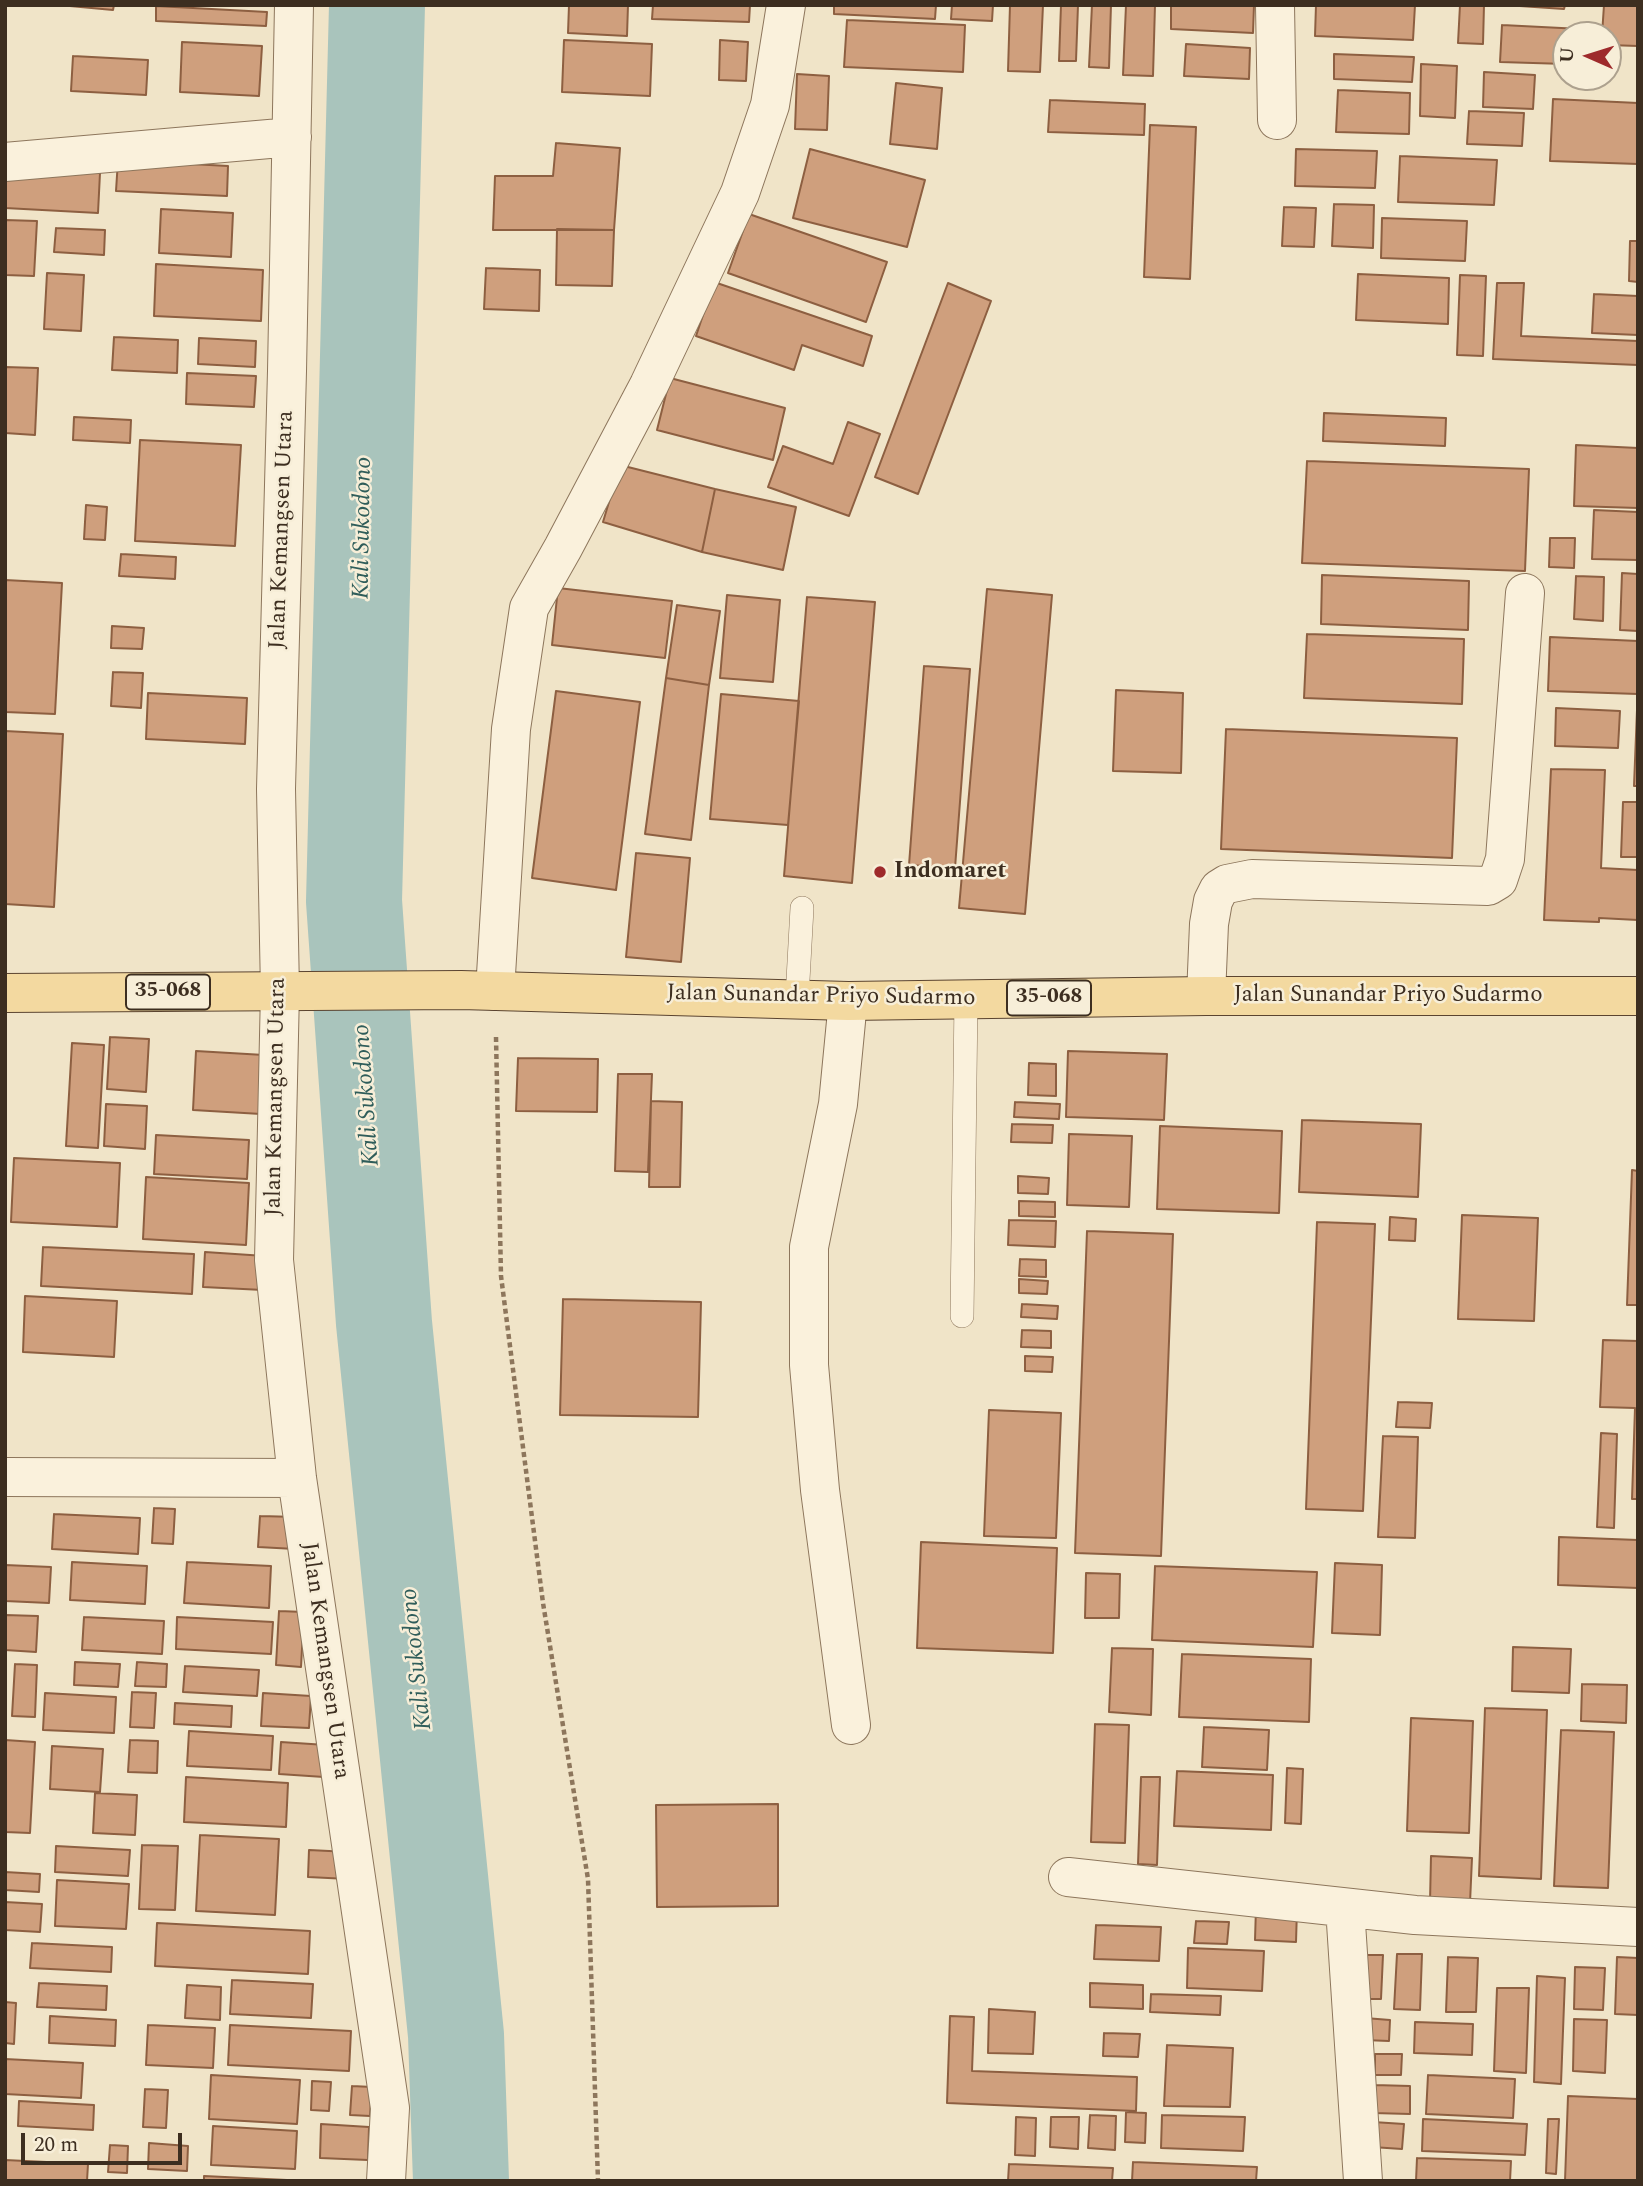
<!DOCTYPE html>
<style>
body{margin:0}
#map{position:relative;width:1643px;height:2186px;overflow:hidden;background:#f0e4c8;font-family:Spectral,serif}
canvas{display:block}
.frame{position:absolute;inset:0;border:7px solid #3d2e20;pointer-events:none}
.north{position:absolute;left:1552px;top:21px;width:70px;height:70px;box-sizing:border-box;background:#f7eed8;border:2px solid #ada18e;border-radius:50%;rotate:273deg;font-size:19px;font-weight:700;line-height:28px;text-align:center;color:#3d2e20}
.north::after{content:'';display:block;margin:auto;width:24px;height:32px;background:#9e2a2b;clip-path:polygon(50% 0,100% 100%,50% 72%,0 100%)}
.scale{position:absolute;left:21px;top:2133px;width:161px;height:32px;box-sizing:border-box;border:4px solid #3d2e20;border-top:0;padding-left:9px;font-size:21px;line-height:24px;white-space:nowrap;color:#3d2e20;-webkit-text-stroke:5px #f7eed8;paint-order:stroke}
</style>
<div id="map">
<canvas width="1643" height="2186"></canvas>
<div class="frame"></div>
<div class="north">U</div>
<div class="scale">20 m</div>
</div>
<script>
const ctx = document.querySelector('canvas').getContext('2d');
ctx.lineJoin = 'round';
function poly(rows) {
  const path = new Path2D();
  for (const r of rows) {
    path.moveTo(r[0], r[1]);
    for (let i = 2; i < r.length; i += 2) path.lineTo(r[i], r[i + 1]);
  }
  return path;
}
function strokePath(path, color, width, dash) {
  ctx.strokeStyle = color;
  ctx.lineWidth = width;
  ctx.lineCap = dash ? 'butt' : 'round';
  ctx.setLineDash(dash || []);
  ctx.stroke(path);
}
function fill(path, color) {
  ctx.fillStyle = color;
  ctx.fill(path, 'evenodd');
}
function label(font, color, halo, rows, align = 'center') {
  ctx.font = font + ' Spectral,serif';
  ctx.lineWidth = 5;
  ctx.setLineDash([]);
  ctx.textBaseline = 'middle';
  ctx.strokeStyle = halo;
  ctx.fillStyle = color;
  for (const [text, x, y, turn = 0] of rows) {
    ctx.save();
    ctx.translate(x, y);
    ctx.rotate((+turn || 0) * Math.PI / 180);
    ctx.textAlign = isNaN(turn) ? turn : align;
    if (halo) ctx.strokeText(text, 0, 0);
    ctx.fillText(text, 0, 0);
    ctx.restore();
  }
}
strokePath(poly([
 [377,5,354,901,384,1323,456,2035,461,2181]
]), '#a9c4bc', 96);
const building = poly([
 [59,5,114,5,113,10,59,5],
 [569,5,628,5,627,36,568,33,569,5],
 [653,5,750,5,749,22,652,19,653,5],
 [834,5,936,5,935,19,834,14,834,5],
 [952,5,993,5,992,21,951,19,952,5],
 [1010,5,1043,5,1040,72,1008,71,1010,5],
 [1061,5,1078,5,1076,61,1059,61,1061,5],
 [1092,5,1111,5,1109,68,1089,67,1092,5],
 [1126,5,1155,5,1153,76,1123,75,1126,5],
 [1171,5,1254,5,1253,33,1171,29,1171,5],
 [1316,5,1415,5,1413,40,1315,36,1316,5],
 [1460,5,1484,5,1483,44,1458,43,1460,5],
 [1505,5,1565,5,1564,9,1505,5],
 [1604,5,1638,5,1638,46,1608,45,1608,35,1602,35,1604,5],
 [156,6,267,12,266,26,156,21,156,6],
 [847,20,965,25,963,72,844,67,847,20],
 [1502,25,1581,29,1581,35,1566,35,1566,64,1500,62,1502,25],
 [564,40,652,44,650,96,562,92,564,40],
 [720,40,748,42,746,81,719,80,720,40],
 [182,42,262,46,259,96,180,92,182,42],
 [1186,44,1250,48,1249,79,1184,76,1186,44],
 [1334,54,1414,57,1412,82,1334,79,1334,54],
 [73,56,148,60,146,95,71,91,73,56],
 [1421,64,1457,66,1455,118,1420,116,1421,64],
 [1484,72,1535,75,1533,109,1483,107,1484,72],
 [797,74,829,76,827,130,795,129,797,74],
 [896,83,942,88,937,149,890,144,896,83],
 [1338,90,1410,93,1409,134,1336,132,1338,90],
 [1553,99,1638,103,1638,164,1550,161,1553,99],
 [1050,100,1145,104,1144,135,1048,132,1050,100],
 [1469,111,1524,113,1522,146,1467,144,1469,111],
 [1150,125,1196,127,1190,279,1144,277,1150,125],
 [556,143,620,148,614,230,493,230,495,176,553,176,556,143],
 [810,149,925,180,907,247,793,218,810,149],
 [1296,149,1377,151,1375,188,1295,186,1296,149],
 [1400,156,1497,160,1494,205,1398,202,1400,156],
 [118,160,228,166,227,196,116,191,118,160],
 [5,168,100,173,98,213,5,208,5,168],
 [1334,204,1374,205,1373,248,1332,246,1334,204],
 [1284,207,1316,208,1314,247,1282,246,1284,207],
 [161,209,233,213,231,257,159,253,161,209],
 [749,214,887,262,866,322,728,273,749,214],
 [1382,218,1467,221,1465,261,1381,258,1382,218],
 [5,220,37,221,34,276,5,275,5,220],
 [56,228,105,230,104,255,54,252,56,228],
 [557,229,614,230,612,286,556,285,557,229],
 [1630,241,1638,241,1638,282,1629,281,1630,241],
 [156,264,263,270,261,321,154,316,156,264],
 [486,268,540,270,539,311,484,309,486,268],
 [47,273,84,275,81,331,44,329,47,273],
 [1358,274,1449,278,1448,324,1356,320,1358,274],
 [1460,275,1486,276,1483,356,1457,355,1460,275],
 [714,282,872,336,863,366,802,345,794,370,696,336,714,282],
 [948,283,991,301,918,494,875,477,948,283],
 [1497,283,1524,283,1521,336,1638,341,1638,365,1493,359,1497,283],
 [1594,294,1638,296,1638,335,1592,333,1594,294],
 [114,337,178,340,177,373,112,370,114,337],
 [199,338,256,341,255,367,198,364,199,338],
 [5,367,38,368,35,435,5,433,5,367],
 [187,373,256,376,254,407,186,404,187,373],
 [670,378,785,408,773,460,657,430,670,378],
 [1324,413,1446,418,1445,446,1323,441,1324,413],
 [74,417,131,420,130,443,73,440,74,417],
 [848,422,880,434,849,516,768,487,783,446,833,464,848,422],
 [140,440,241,445,235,546,135,541,140,440],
 [1576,445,1638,448,1638,508,1574,506,1576,445],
 [1307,461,1529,469,1525,571,1302,563,1307,461],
 [620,465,715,489,702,552,603,522,620,465],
 [715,489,796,507,783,570,702,552,715,489],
 [86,505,107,507,105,540,84,539,86,505],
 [1594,510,1638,512,1638,560,1592,559,1594,510],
 [1550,538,1575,538,1574,568,1549,567,1550,538],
 [121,554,176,557,175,579,119,576,121,554],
 [1622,573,1638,574,1638,631,1620,630,1622,573],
 [1322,575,1469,581,1468,630,1321,624,1322,575],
 [1576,576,1604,577,1603,621,1574,619,1576,576],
 [5,580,62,583,55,714,5,712,5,580],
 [558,588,672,601,665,658,552,645,558,588],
 [987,589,1052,595,1025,914,959,908,987,589],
 [727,595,780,600,773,682,720,678,727,595],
 [807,597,875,602,852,883,784,876,807,597],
 [677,605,720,611,709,685,666,678,677,605],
 [112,626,144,628,142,649,111,648,112,626],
 [1307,634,1464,639,1462,704,1304,698,1307,634],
 [1550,637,1638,641,1638,694,1548,691,1550,637],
 [924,666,970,669,955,868,909,865,924,666],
 [113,672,143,673,141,708,111,706,113,672],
 [666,678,709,685,691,840,645,834,666,678],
 [1116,690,1183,693,1181,773,1113,771,1116,690],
 [556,691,640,702,616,890,532,878,556,691],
 [148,693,247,698,245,744,146,739,148,693],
 [721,694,799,701,788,825,710,819,721,694],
 [1556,708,1620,711,1618,748,1555,746,1556,708],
 [1637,710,1638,710,1638,786,1634,786,1637,710],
 [1226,729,1457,738,1452,858,1221,849,1226,729],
 [5,731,63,734,54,907,5,904,5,731],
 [1551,769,1605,770,1601,868,1638,870,1638,920,1599,918,1599,922,1544,920,1551,769],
 [1623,802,1638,802,1638,857,1621,857,1623,802],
 [636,853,690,858,681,962,626,957,636,853],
 [110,1037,149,1039,146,1092,107,1089,110,1037],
 [72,1043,104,1045,98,1148,66,1146,72,1043],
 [196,1051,264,1055,261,1114,193,1110,196,1051],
 [1068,1051,1167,1054,1164,1120,1066,1117,1068,1051],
 [518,1058,598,1059,597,1112,516,1111,518,1058],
 [1029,1063,1056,1064,1056,1096,1028,1095,1029,1063],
 [618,1074,652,1074,648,1172,615,1171,618,1074],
 [651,1101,682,1102,680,1187,649,1187,651,1101],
 [1015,1102,1060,1104,1059,1119,1014,1117,1015,1102],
 [106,1104,147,1106,145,1149,104,1146,106,1104],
 [1302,1120,1421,1124,1418,1197,1299,1192,1302,1120],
 [1012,1124,1053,1125,1052,1143,1011,1142,1012,1124],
 [1160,1126,1282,1131,1279,1213,1157,1209,1160,1126],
 [1069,1134,1132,1136,1129,1207,1067,1205,1069,1134],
 [156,1135,249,1140,247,1179,154,1174,156,1135],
 [14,1158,120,1163,117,1227,11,1222,14,1158],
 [1632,1170,1638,1171,1638,1305,1627,1305,1632,1170],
 [1018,1176,1049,1178,1048,1194,1018,1193,1018,1176],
 [146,1177,249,1183,246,1245,143,1239,146,1177],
 [1019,1201,1055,1202,1055,1217,1019,1216,1019,1201],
 [1462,1215,1538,1218,1534,1321,1458,1319,1462,1215],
 [1390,1217,1416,1219,1415,1241,1389,1240,1390,1217],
 [1009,1220,1056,1221,1055,1247,1008,1245,1009,1220],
 [1317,1222,1375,1224,1363,1511,1306,1509,1317,1222],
 [1087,1231,1173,1234,1161,1556,1075,1553,1087,1231],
 [43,1247,194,1254,192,1294,41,1286,43,1247],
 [205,1252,265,1256,263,1290,203,1287,205,1252],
 [1020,1259,1046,1260,1046,1277,1019,1276,1020,1259],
 [1019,1279,1048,1281,1047,1294,1019,1293,1019,1279],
 [25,1296,117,1301,114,1357,23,1352,25,1296],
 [563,1299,701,1302,698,1417,560,1415,563,1299],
 [1022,1304,1058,1306,1057,1319,1021,1317,1022,1304],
 [1022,1330,1051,1331,1051,1348,1021,1347,1022,1330],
 [1638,1337,1638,1499,1632,1499,1635,1408,1600,1407,1603,1340,1638,1341,1638,1337],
 [1025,1356,1053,1357,1052,1372,1025,1371,1025,1356],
 [1398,1402,1432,1403,1430,1428,1396,1427,1398,1402],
 [989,1410,1061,1413,1056,1538,984,1536,989,1410],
 [1601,1433,1617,1434,1614,1528,1597,1527,1601,1433],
 [1383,1436,1418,1437,1415,1538,1378,1537,1383,1436],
 [154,1508,175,1509,173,1544,152,1543,154,1508],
 [54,1514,140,1518,138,1554,52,1549,54,1514],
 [260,1516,297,1517,295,1549,258,1547,260,1516],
 [1559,1537,1638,1540,1638,1588,1558,1585,1559,1537],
 [921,1542,1057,1548,1053,1653,917,1648,921,1542],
 [72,1562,147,1566,145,1604,70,1600,72,1562],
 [187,1562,271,1566,269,1608,184,1603,187,1562],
 [1335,1563,1382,1565,1380,1635,1332,1633,1335,1563],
 [5,1565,51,1567,49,1603,5,1601,5,1565],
 [1155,1566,1317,1572,1313,1647,1152,1640,1155,1566],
 [1086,1573,1120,1574,1119,1618,1085,1618,1086,1573],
 [279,1611,304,1612,301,1667,276,1665,279,1611],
 [5,1615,38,1616,36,1652,5,1650,5,1615],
 [84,1617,164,1621,162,1654,82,1650,84,1617],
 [177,1617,273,1622,271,1654,176,1649,177,1617],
 [1513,1647,1571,1649,1569,1693,1512,1691,1513,1647],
 [1112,1648,1153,1649,1151,1715,1109,1712,1112,1648],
 [1182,1654,1311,1659,1309,1722,1179,1717,1182,1654],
 [75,1662,120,1664,118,1687,74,1685,75,1662],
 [137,1662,167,1664,166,1687,135,1686,137,1662],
 [15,1664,37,1665,35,1717,12,1716,15,1664],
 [185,1666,259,1670,257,1696,183,1692,185,1666],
 [1582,1684,1627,1685,1626,1723,1581,1721,1582,1684],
 [132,1692,156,1693,154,1728,130,1727,132,1692],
 [45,1693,116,1697,114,1733,43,1730,45,1693],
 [263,1693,311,1696,309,1728,261,1726,263,1693],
 [175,1703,232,1706,231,1727,174,1724,175,1703],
 [1485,1708,1547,1710,1541,1879,1479,1876,1485,1708],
 [1411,1718,1473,1721,1469,1833,1407,1831,1411,1718],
 [1095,1724,1129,1725,1125,1843,1091,1842,1095,1724],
 [1204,1727,1269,1730,1267,1770,1202,1767,1204,1727],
 [1561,1730,1614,1732,1608,1888,1554,1886,1561,1730],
 [189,1731,273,1736,271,1770,187,1766,189,1731],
 [5,1740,35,1742,30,1833,5,1832,5,1740],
 [130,1740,158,1741,157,1773,128,1772,130,1740],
 [281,1742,326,1745,324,1777,279,1774,281,1742],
 [52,1746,103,1749,100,1792,50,1789,52,1746],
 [1287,1768,1303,1769,1301,1824,1285,1823,1287,1768],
 [1177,1771,1273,1775,1271,1830,1174,1826,1177,1771],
 [186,1777,288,1783,286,1827,184,1822,186,1777],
 [1141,1777,1160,1777,1157,1865,1138,1864,1141,1777],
 [95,1793,137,1795,135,1835,93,1833,95,1793],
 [778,1804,778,1906,657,1907,656,1805,778,1804],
 [200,1835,279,1839,275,1915,196,1911,200,1835],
 [142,1845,178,1846,175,1910,139,1909,142,1845],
 [56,1846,130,1850,128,1876,55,1872,56,1846],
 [309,1850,349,1852,348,1879,308,1877,309,1850],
 [1431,1856,1472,1858,1470,1903,1430,1902,1431,1856],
 [5,1872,40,1874,39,1892,5,1890,5,1872],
 [57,1880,129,1884,126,1929,55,1926,57,1880],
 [5,1902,42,1904,40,1932,5,1930,5,1902],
 [1256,1907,1297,1909,1296,1942,1255,1940,1256,1907],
 [1196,1921,1229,1922,1227,1944,1194,1943,1196,1921],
 [157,1923,310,1931,308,1974,155,1966,157,1923],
 [1096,1925,1161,1927,1159,1961,1094,1959,1096,1925],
 [32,1943,112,1947,111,1972,30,1968,32,1943],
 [1188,1948,1264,1951,1262,1991,1187,1988,1188,1948],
 [1397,1954,1422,1954,1420,2010,1394,2009,1397,1954],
 [1356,1955,1383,1955,1381,1999,1354,1999,1356,1955],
 [1448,1957,1478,1958,1476,2012,1446,2012,1448,1957],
 [1617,1957,1638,1958,1638,2015,1615,2014,1617,1957],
 [1575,1967,1605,1968,1603,2010,1574,2009,1575,1967],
 [1537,1976,1565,1978,1561,2084,1534,2082,1537,1976],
 [232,1980,313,1984,311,2018,230,2014,232,1980],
 [39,1983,107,1986,106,2010,37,2007,39,1983],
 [1090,1983,1143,1985,1143,2009,1090,2007,1090,1983],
 [187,1985,221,1987,220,2020,185,2018,187,1985],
 [1497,1988,1529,1988,1526,2073,1494,2071,1497,1988],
 [1151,1994,1221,1996,1220,2015,1150,2012,1151,1994],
 [5,2002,16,2003,14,2044,5,2043,5,2002],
 [989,2009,1035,2012,1033,2054,988,2053,989,2009],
 [50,2016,116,2020,115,2046,49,2043,50,2016],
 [950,2016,974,2017,972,2071,1137,2077,1136,2111,947,2103,950,2016],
 [1365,2018,1390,2020,1389,2041,1364,2040,1365,2018],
 [1574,2019,1607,2020,1605,2073,1573,2071,1574,2019],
 [1415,2022,1473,2024,1472,2055,1414,2053,1415,2022],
 [148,2025,215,2028,213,2068,146,2065,148,2025],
 [230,2025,351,2031,349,2071,228,2065,230,2025],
 [1104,2033,1140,2034,1138,2057,1103,2056,1104,2033],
 [1167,2045,1233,2048,1230,2107,1164,2106,1167,2045],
 [1375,2054,1402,2054,1401,2075,1375,2075,1375,2054],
 [5,2059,83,2063,81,2098,5,2094,5,2059],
 [211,2075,300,2080,297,2124,209,2119,211,2075],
 [1428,2075,1515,2079,1513,2118,1426,2114,1428,2075],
 [312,2081,331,2082,329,2111,311,2110,312,2081],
 [1374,2085,1410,2086,1410,2114,1373,2113,1374,2085],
 [352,2086,372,2087,370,2116,350,2115,352,2086],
 [145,2089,168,2090,166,2128,143,2127,145,2089],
 [1568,2096,1638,2099,1638,2181,1565,2181,1568,2096],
 [19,2101,94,2105,93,2130,18,2126,19,2101],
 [1126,2112,1146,2113,1145,2143,1125,2142,1126,2112],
 [1090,2115,1116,2116,1115,2150,1088,2148,1090,2115],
 [1162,2115,1245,2117,1243,2151,1161,2148,1162,2115],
 [1016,2117,1036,2118,1035,2156,1015,2155,1016,2117],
 [1051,2117,1079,2117,1078,2149,1050,2147,1051,2117],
 [1423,2119,1527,2124,1525,2155,1422,2151,1423,2119],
 [1548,2119,1559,2119,1556,2174,1546,2173,1548,2119],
 [1373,2122,1404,2124,1402,2149,1372,2147,1373,2122],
 [321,2124,369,2127,368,2160,320,2158,321,2124],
 [213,2126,297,2131,295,2169,211,2165,213,2126],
 [149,2143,188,2146,187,2171,148,2169,149,2143],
 [110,2145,128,2146,127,2173,108,2172,110,2145],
 [1417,2158,1511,2161,1510,2181,1416,2181,1417,2158],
 [5,2160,88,2164,87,2181,5,2181,5,2160],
 [1133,2162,1257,2167,1256,2181,1132,2181,1133,2162],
 [1009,2164,1113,2168,1112,2181,1008,2181,1009,2164],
 [204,2176,287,2180,287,2181,204,2181,204,2176]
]);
fill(building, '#cf9f7d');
strokePath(building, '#8d5f41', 2);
const lane = poly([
 [797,998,802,908],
 [962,1316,966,999]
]);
const street = poly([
 [294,5,287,371,276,789,280,991,274,1260,297,1478,390,2108,386,2181],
 [1275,5,1277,120],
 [5,162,292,137],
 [495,991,511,729,529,608,563,548,649,385,740,193,770,105,786,5],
 [1206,996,1209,924,1213,901,1219,889,1227,884,1252,879,1488,886,1498,880,1505,859,1525,593],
 [848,1001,838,1104,809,1247,809,1365,820,1490,851,1725],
 [5,1477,297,1478],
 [1068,1877,1415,1915,1638,1927],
 [1345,1908,1363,2181]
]);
const primary = poly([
 [5,993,461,990,848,1001,1206,996,1638,996]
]);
strokePath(lane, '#8d765c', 24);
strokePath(street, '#8d765c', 40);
strokePath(primary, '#5b4430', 40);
strokePath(poly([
 [496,1037,501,1276,543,1603,588,1879,598,2181]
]), '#8d765c', 4.5, [5, 3.5]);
strokePath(lane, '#faf1dc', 23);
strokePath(street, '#faf1dc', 38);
strokePath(primary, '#f3d9a0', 38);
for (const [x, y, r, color] of [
 [880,872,7,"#9e2a2b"]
]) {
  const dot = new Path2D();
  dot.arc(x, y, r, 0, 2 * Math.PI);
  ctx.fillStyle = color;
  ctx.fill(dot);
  strokePath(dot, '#f7eed8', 2.5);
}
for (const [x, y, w] of [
 [168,992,84],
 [1049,998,84]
]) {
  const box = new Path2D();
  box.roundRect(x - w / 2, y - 17.5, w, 35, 5);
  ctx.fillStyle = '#f7eed8';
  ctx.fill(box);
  strokePath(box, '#3d2e20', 2);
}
label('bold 21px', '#3d2e20', null, [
 ["35-068",168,992],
 ["35-068",1049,998]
]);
label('23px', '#3d2e20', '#f7eed8', [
 ["Jalan Kemangsen Utara",283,530,-88],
 ["Jalan Sunandar Priyo Sudarmo",1388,996],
 ["Jalan Sunandar Priyo Sudarmo",821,997,1],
 ["Jalan Kemangsen Utara",277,1097,-89],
 ["Jalan Kemangsen Utara",324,1661,82]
]);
label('bold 23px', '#3d2e20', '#f7eed8', [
 ["Indomaret",894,872]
], 'left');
label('italic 24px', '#2f5d5a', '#f7eed8', [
 ["Kali Sukodono",364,528,-89],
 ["Kali Sukodono",368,1095,-94],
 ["Kali Sukodono",418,1659,-96]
]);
</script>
